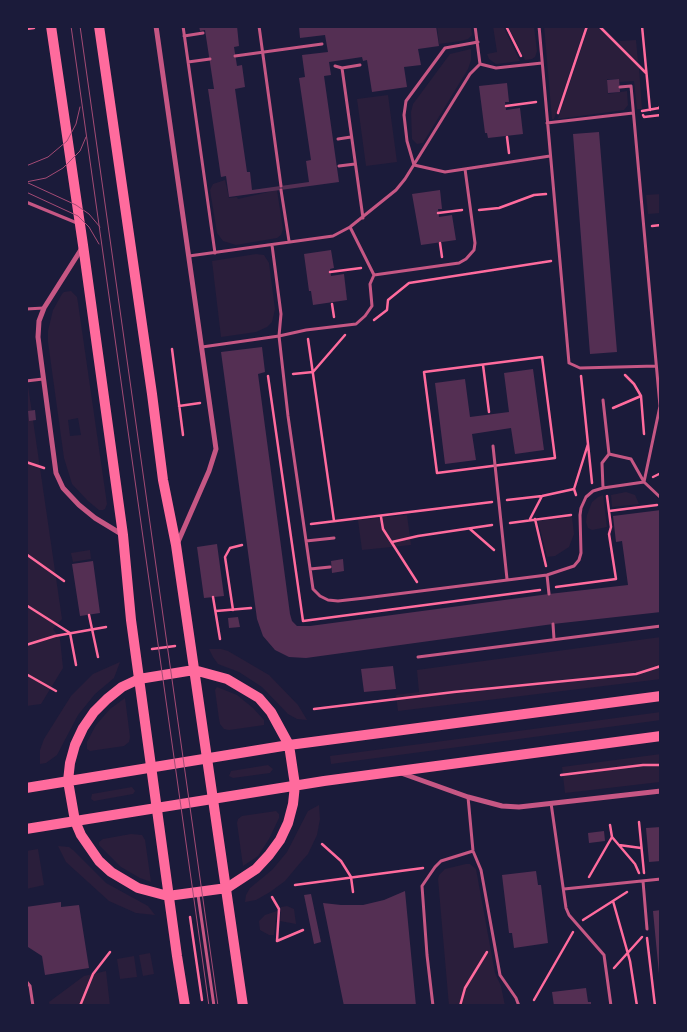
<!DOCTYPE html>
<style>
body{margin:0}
#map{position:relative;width:687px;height:1032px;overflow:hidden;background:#1b1b3a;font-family:Barlow,sans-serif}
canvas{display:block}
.frame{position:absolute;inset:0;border:28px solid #1b1b3a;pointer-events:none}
</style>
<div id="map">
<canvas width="687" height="1032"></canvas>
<div class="frame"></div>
</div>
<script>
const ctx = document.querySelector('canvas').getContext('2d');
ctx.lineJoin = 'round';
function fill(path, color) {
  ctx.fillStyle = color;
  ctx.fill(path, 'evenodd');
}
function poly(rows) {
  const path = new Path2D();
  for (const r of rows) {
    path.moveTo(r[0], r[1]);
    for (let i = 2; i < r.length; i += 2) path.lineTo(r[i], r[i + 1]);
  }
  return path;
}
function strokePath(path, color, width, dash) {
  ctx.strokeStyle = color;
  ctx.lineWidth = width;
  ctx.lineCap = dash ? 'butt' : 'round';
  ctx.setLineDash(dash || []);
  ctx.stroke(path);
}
fill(poly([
 [437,26,471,26,472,35,468,39,461,41,439,44],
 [493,26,503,26,520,61,496,64,489,59,487,54,497,52],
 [508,26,534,26,537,51,535,57,532,59,525,60],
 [544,26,585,26,554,119,552,119],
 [589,26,596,26,639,68,642,109,637,109,634,81,619,82,619,79,607,79,608,94,627,91,628,105,624,110,558,119],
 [636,40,638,62,619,43,620,41],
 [471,49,471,60,468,69,423,143,417,144,412,139,411,112,413,104,450,54],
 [388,95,397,162,366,166,357,99],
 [225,180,229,198,237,197,238,199,277,190,283,229,281,235,277,238,236,245,223,241,217,233,210,190,213,184],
 [660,182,661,182,661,213,648,214,646,195,660,194],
 [256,254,264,255,269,263,275,309,272,322,267,327,256,332,221,337,212,261],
 [71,291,77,297,78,303,107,504,105,509,103,510,99,510,88,501,72,484,64,458,48,342,48,331,53,310,62,294,64,292],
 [78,418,81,435,70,436,68,420],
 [26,372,62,619,53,629,60,639,63,668,41,704,26,706],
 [626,492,635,495,639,504,612,507,611,495],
 [603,495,607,527,592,530,588,528,586,522,587,515,592,502,598,497],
 [407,515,411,545,362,550,358,520],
 [572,517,574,534,569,547,555,556,547,557,538,521],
 [90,550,91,559,73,562,71,553],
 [661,637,661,679,398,711,396,695,419,692,417,670],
 [209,649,221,649,228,651,269,675,298,705,307,720,297,719,288,714,262,687,239,672,218,664,213,657],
 [120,662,114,678,95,694,78,715,57,755,46,763,40,764,40,750,44,739,71,696,93,674],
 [217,687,237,695,253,708,264,720,264,725,229,730,224,729,220,724,219,719,215,690],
 [125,698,130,737,129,742,124,746,90,751,87,749,87,742,96,725,110,709],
 [661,712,661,720,331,764,330,756],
 [661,754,660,782,565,793,562,767],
 [268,765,273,769,270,773,233,778,229,776,231,771],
 [132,787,135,791,133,794,94,801,91,799,92,794],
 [319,805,320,819,317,835,308,854,300,863,285,881,270,892,256,900,245,902,246,895,250,888,272,870,287,852,308,811],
 [276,811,279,814,279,818,269,839,258,856,243,866,237,823,238,819,242,816],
 [131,834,142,835,145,840,151,882,140,878,121,867,99,845,99,842,103,839],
 [58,846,69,847,73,850,106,883,148,906,155,915,136,913,109,901,66,862],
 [38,849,44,885,26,889,26,851],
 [466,864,470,864,476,869,495,973,501,986,505,1006,449,1006,438,879,439,875,445,869],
 [287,906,294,909,296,924,280,921,281,907],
 [277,911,274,935,269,935,260,930,259,921,265,915],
 [150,953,154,974,143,976,139,955],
 [134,956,137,977,120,979,117,959],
 [106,971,110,1006,50,1006,49,1002,84,976]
]), '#2a1e3b');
fill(poly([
 [199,26,237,26,239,46,234,47,237,66,242,65,245,87,235,89,247,172,250,172,252,190,309,182,306,161,311,160,299,78,305,77,302,55,328,52,325,35,300,38,299,26,436,26,439,46,418,49,421,65,404,67,407,87,372,92,367,60,363,61,362,57,329,62,331,75,324,76,339,182,229,197,226,176,221,177,208,89,214,89,205,30,200,31],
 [619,79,620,92,608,93,607,80],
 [507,83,509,102,505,102,506,110,520,108,523,134,488,138,487,133,485,133,479,86],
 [599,132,617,352,590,354,573,134],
 [440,190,442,209,438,209,439,217,452,215,456,240,421,245,412,194],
 [331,250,334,268,330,269,331,276,344,274,347,300,313,305,311,291,309,291,304,254],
 [262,347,265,372,258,374,290,614,292,621,297,626,310,626,549,594,628,585,622,541,616,542,613,516,661,510,661,612,553,624,306,658,289,657,275,650,263,636,257,619,221,352],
 [533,369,544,450,515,454,511,428,472,434,476,460,445,464,435,383,465,379,470,417,509,412,504,373],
 [35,410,36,420,29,421,28,411],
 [217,544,224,596,204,598,197,547],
 [343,559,344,571,332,573,331,561],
 [93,561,100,613,80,616,72,564],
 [238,617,240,627,229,628,228,618],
 [393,666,396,689,364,692,361,669],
 [661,827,661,861,649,862,646,828],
 [604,831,605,841,589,843,588,833],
 [536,871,538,885,541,885,548,943,514,948,512,933,509,933,502,875],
 [405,891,416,1006,344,1006,323,903,341,905,363,905,384,900],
 [311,894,321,942,314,944,304,895],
 [61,902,61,907,79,905,89,968,45,975,42,956,28,947,26,947,26,907],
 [661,910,661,974,659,974,653,911],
 [586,988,588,1002,591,1002,591,1006,554,1006,552,992]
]), '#542f53');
strokePath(poly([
 [506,26,521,56],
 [599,26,646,73],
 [642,26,650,110],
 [26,29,34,28],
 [506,106,536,102],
 [642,111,659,108,661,105],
 [558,113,587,26],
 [643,115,644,117,661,115],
 [507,137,509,153],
 [479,210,499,208,534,195,546,194],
 [438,213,462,210],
 [652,226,661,225],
 [440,243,442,257],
 [330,272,361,268],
 [332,304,334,317],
 [374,320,387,310,388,300,409,283,551,261],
 [308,339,334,521],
 [172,349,183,435],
 [542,357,555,458,437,473,424,372,542,357],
 [483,365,489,412],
 [293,374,313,372,345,335],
 [625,375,634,384,641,396,644,434],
 [268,376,303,621,540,590],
 [581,376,592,483],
 [179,406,200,403],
 [613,408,641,396],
 [26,462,44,468],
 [653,477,661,473],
 [576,495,574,489,588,444],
 [507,500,542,496,574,489],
 [609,511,657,505],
 [381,517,383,529,417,582],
 [530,519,542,496],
 [535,519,546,566],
 [510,523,571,515],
 [311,524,492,502],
 [470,529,494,550],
 [392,542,418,536,492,525],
 [26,554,64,581],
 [556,587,616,579,609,534,611,527,607,496],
 [213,597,220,639],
 [26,605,70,633,76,665],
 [233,610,225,557,230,548,242,545],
 [216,611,251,608],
 [89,615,98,657],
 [26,645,55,636,106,627],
 [152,649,175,646],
 [26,674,56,691],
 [314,709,454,692,636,674,661,666],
 [561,775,643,765,661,765],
 [639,822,644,873],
 [610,825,612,837,635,864,639,873],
 [322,844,341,861,351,877,353,892],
 [619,845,641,848],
 [589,877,612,837],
 [295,885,423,868],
 [272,897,279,909,277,941,303,930],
 [613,901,630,961,637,1006],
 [190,917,202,1000],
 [583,920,627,892],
 [647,938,655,1006],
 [614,968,642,937],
 [534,1000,573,932],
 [80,1006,93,974,110,952],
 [460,1006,465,988,487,952]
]), '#ff6b9d', 2.5);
strokePath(poly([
 [183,26,215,253],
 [259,26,281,186],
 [475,26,480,64],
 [539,26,569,363,580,368,656,366],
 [184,36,203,33],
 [478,42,445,48,406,101,404,115,407,141,414,165,445,172,550,156],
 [235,56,322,44],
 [188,62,210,59],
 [360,65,342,68,363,218],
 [335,66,342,68],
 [620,87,631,86,660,406,644,482,661,498],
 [547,123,633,113],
 [338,139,351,137],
 [339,166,355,164],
 [281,190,289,241],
 [26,202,77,223],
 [350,227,374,275],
 [272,245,281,314,279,336,288,416,313,589,320,596,328,600,338,601,365,598,547,575,574,566,579,560,581,553,580,515,581,508,586,497,593,491,603,488,644,482,631,459,609,454],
 [189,256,333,236,350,227,396,190,405,179,470,74,480,64,496,68,542,63],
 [26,309,44,308],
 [202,347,279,336,306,330,356,324,365,316,372,306,370,284,374,275,459,263,466,259,474,250,475,243,465,169],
 [26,381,43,379],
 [493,446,507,579],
 [603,488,602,463,609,454,603,400],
 [306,541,334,538],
 [310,569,330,567],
 [547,575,549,594],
 [553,624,554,639],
 [418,657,661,626],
 [468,797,473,851,481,870,500,975,516,998,519,1006],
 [551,803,566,908,569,915,604,955,611,1006],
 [643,881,647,929],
 [564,889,661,879],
 [198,895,214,1006],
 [26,981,30,986,33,1006],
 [433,1006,427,955,422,886,435,867,441,861,473,851]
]), '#c65784', 3);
strokePath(poly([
 [156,26,216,449,209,471,178,542],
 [82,248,44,308,39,321,38,337,56,473,63,488,79,505,95,518,123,535],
 [401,773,468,797,502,806,519,807,661,791]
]), '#c65784', 5);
strokePath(poly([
 [51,26,83,245,123,535,131,620,177,956,185,1006],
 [99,26,152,394,163,480,176,545,243,1006],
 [139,679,194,670,227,679,259,698,271,712,289,745],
 [75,821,81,835,99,861,111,872,138,888,168,896,227,888]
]), '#ff6b9d', 10);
strokePath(poly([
 [26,788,289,745,661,696],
 [75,821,68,781,70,763,75,745,83,728,94,712,107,699,122,687,139,679],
 [26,829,324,781,661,736],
 [227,888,256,869,269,855,280,840,288,823,293,804,295,785,289,745]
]), '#ff6b9d', 10);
strokePath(poly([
 [71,26,209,1006],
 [80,26,218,1006],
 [26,166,48,157,67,141,76,124,80,107],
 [26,182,76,205,89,214,100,227],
 [26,182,46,178,63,168,80,151,86,137],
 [26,192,78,216,89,227,99,244]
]), '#a44b75', 1);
</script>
